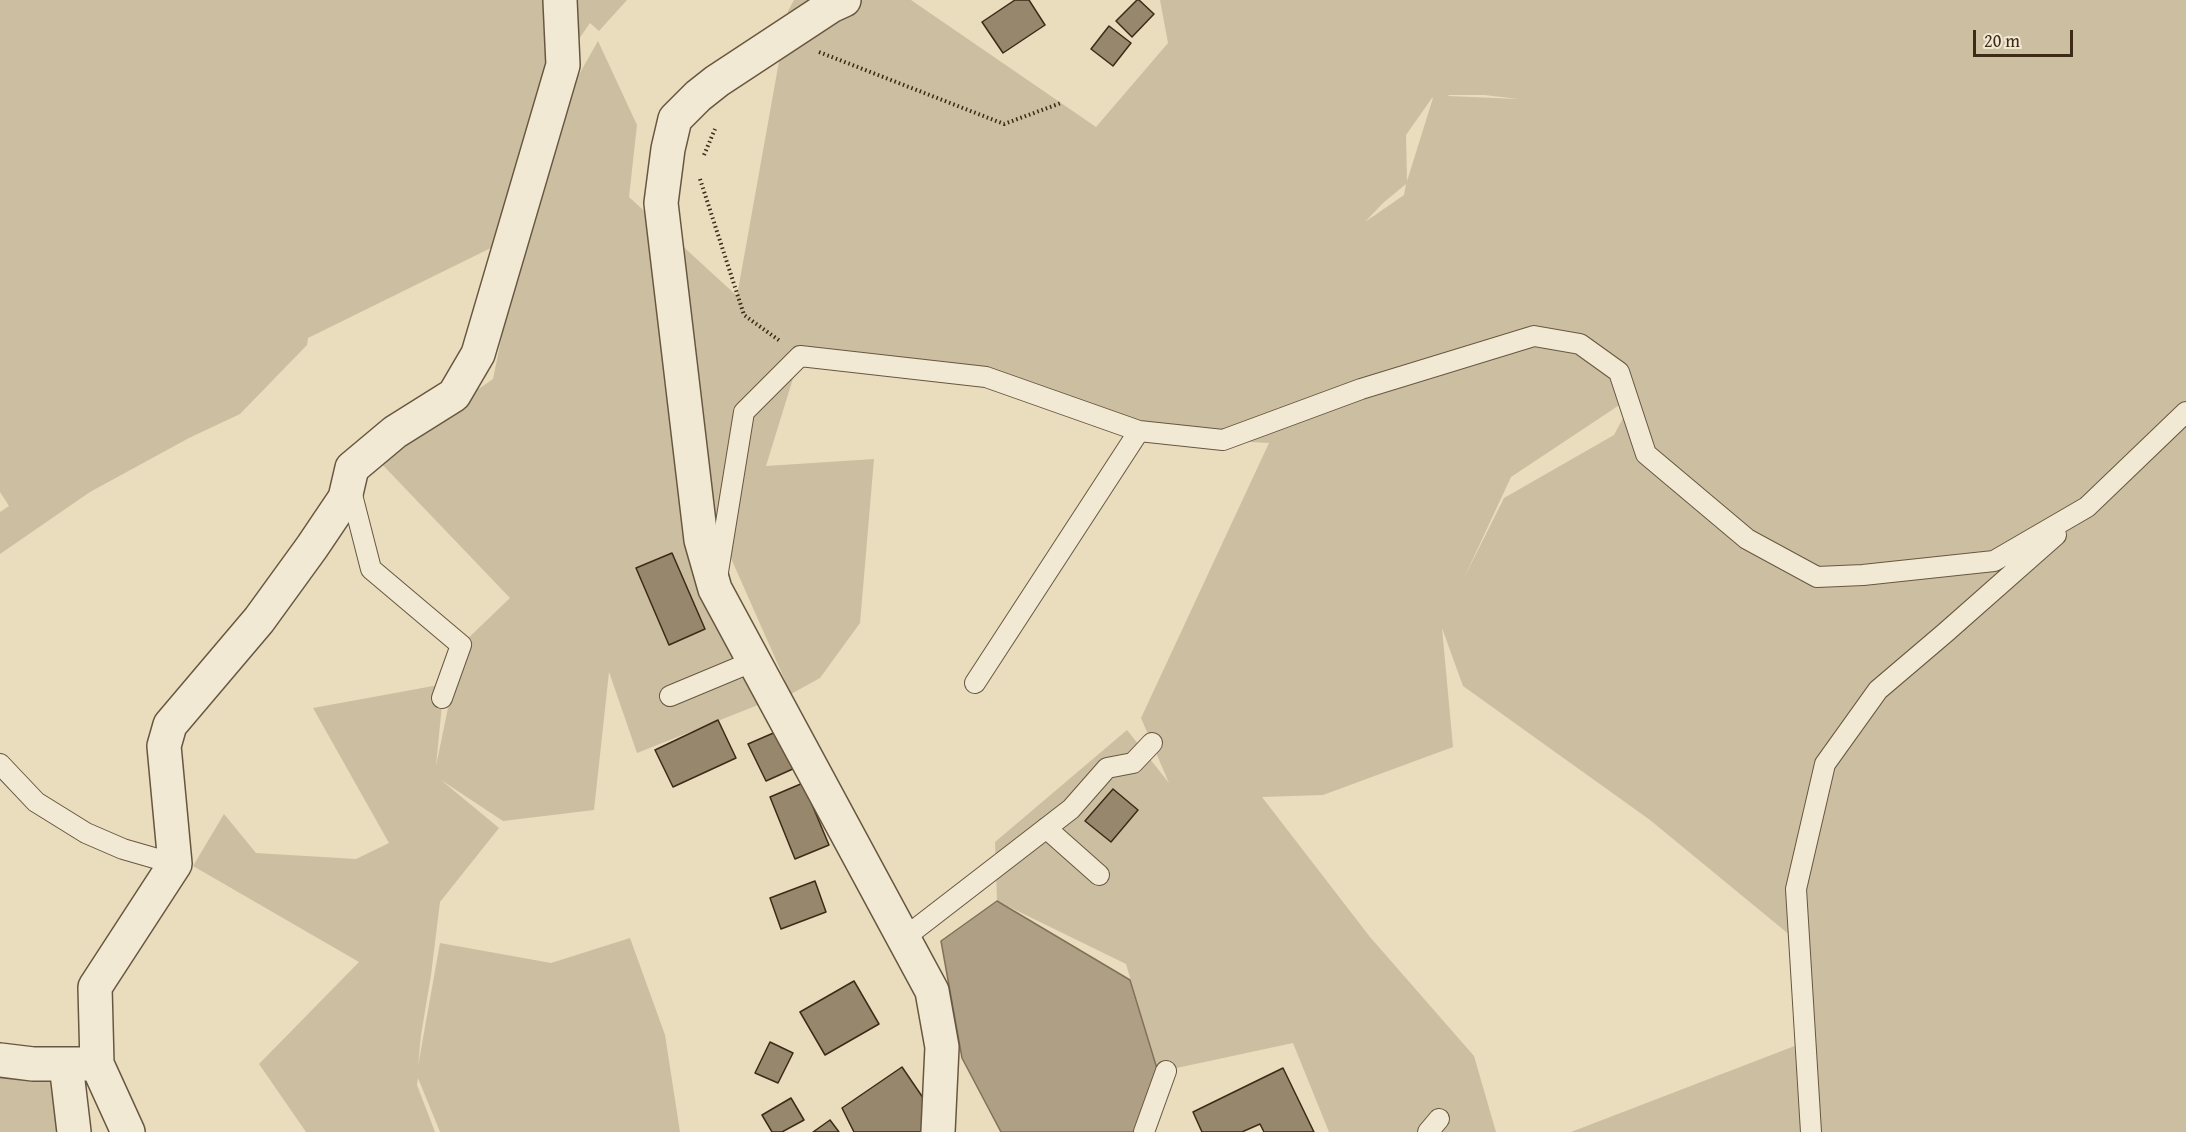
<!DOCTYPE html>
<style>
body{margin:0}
#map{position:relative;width:2186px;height:1132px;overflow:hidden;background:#e9ddbd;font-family:"Gentium Book Plus",serif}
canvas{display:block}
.scale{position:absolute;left:1973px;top:30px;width:100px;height:27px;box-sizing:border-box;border:3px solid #3d2a17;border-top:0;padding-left:8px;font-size:18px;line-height:21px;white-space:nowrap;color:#3d2a17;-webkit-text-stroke:4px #f1e9d4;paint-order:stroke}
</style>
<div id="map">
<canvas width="2186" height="1132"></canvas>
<div class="scale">20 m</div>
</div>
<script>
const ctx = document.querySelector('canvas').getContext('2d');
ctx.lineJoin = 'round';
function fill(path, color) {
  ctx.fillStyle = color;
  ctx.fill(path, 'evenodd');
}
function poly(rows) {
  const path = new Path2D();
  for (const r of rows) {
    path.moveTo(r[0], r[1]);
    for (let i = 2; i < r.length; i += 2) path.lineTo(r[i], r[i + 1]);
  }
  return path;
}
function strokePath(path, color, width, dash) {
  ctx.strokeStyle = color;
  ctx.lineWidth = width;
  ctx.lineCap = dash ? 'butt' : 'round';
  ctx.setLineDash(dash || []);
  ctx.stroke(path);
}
fill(poly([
 [0,0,627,0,599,31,590,23,539,97,503,242,308,338,307,345,240,414,189,438,90,492,0,554,0,512,9,506,0,492],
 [794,0,911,0,1096,127,1168,43,1160,0,2186,0,2186,1132,1571,1132,1805,1042,1802,945,1650,820,1463,686,1442,628,1453,747,1323,795,1262,797,1370,937,1474,1056,1496,1132,1329,1132,1293,1043,1158,1072,1126,964,997,901,995,842,1127,730,1169,783,1141,718,1269,443,1233,441,803,346,766,466,874,459,860,623,820,678,791,694,715,522,681,505,763,703,637,753,609,672,594,810,503,821,441,780,499,828,440,902,431,975,421,1035,418,1066,440,943,551,963,630,938,665,1035,680,1132,440,1132,418,1078,417,1085,435,1132,306,1132,259,1064,359,962,193,866,224,814,256,853,356,859,389,843,313,708,444,684,436,766,461,645,510,598,377,459,493,379,533,183,538,147,598,41,637,125,629,197,737,296,788,11],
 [1484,95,1519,99,1448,96,1449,95],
 [1432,98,1433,98,1407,181,1406,135],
 [1406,184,1404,195,1365,222,1383,203],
 [1636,394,1614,435,1504,498,1464,578,1511,477],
 [0,1060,66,1064,74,1132,0,1132]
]), '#ccbfa1');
const water = poly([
 [997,901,1130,980,1158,1072,1144,1132,1001,1132,962,1058,941,941,997,901]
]);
fill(water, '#afa085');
strokePath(water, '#817159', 1.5);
const building = poly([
 [1015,0,1029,0,1045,25,1003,53,982,22,1015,0],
 [1137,0,1139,0,1154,14,1132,37,1116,21,1137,0],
 [1109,26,1131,43,1113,66,1091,49,1109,26],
 [672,553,705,629,669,645,636,568,672,553],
 [718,720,736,758,673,787,655,750,718,720],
 [778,731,795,768,766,781,748,744,778,731],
 [803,783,829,845,795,859,770,797,803,783],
 [1113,789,1138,810,1111,842,1085,821,1113,789],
 [815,881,826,912,781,929,770,898,815,881],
 [854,981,879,1024,825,1055,800,1012,854,981],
 [770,1042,793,1053,778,1083,755,1073,770,1042],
 [902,1067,930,1108,930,1132,854,1132,842,1108,902,1067],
 [1283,1068,1314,1132,1264,1132,1260,1124,1242,1132,1202,1132,1193,1112,1283,1068],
 [791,1098,804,1120,782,1132,772,1132,762,1115,791,1098],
 [830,1120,839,1132,813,1132,830,1120]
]);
fill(building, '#96876d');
strokePath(building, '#3d2a17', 1.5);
const lane = poly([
 [1139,431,1223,440,1361,389,1534,336,1580,344,1619,372,1646,454,1747,539,1817,577,1863,575,1994,561,2087,507,2186,412],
 [350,487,371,569,461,645,442,698],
 [717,578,744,412,800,356,986,377,1139,431,975,683],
 [670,696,754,661],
 [0,764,36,802,86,833,123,849,175,864],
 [1046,828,1099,875],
 [904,938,1071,809,1107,768,1133,763,1152,743],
 [1144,1132,1166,1071],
 [1428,1132,1439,1119],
 [1811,1132,1796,889,1825,764,1878,690,1945,633,2056,535]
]);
const street = poly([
 [844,0,831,6,717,81,698,96,675,119,668,149,661,203,701,540,715,589,932,991,942,1047,938,1132],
 [0,1060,33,1064,97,1064],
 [66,1064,74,1132],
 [128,1132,97,1064,95,987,175,864,164,746,170,725,259,620,312,547,345,498,352,468,395,432,454,395,478,354,563,65,560,0]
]);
strokePath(lane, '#685740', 22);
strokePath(street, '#685740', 36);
strokePath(poly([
 [819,52,1004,124,1061,103],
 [704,155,715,129],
 [700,179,744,315,780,341]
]), '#3d2a17', 4, [1.5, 3]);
strokePath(lane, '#f1e9d4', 20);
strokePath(street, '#f1e9d4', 33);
</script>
